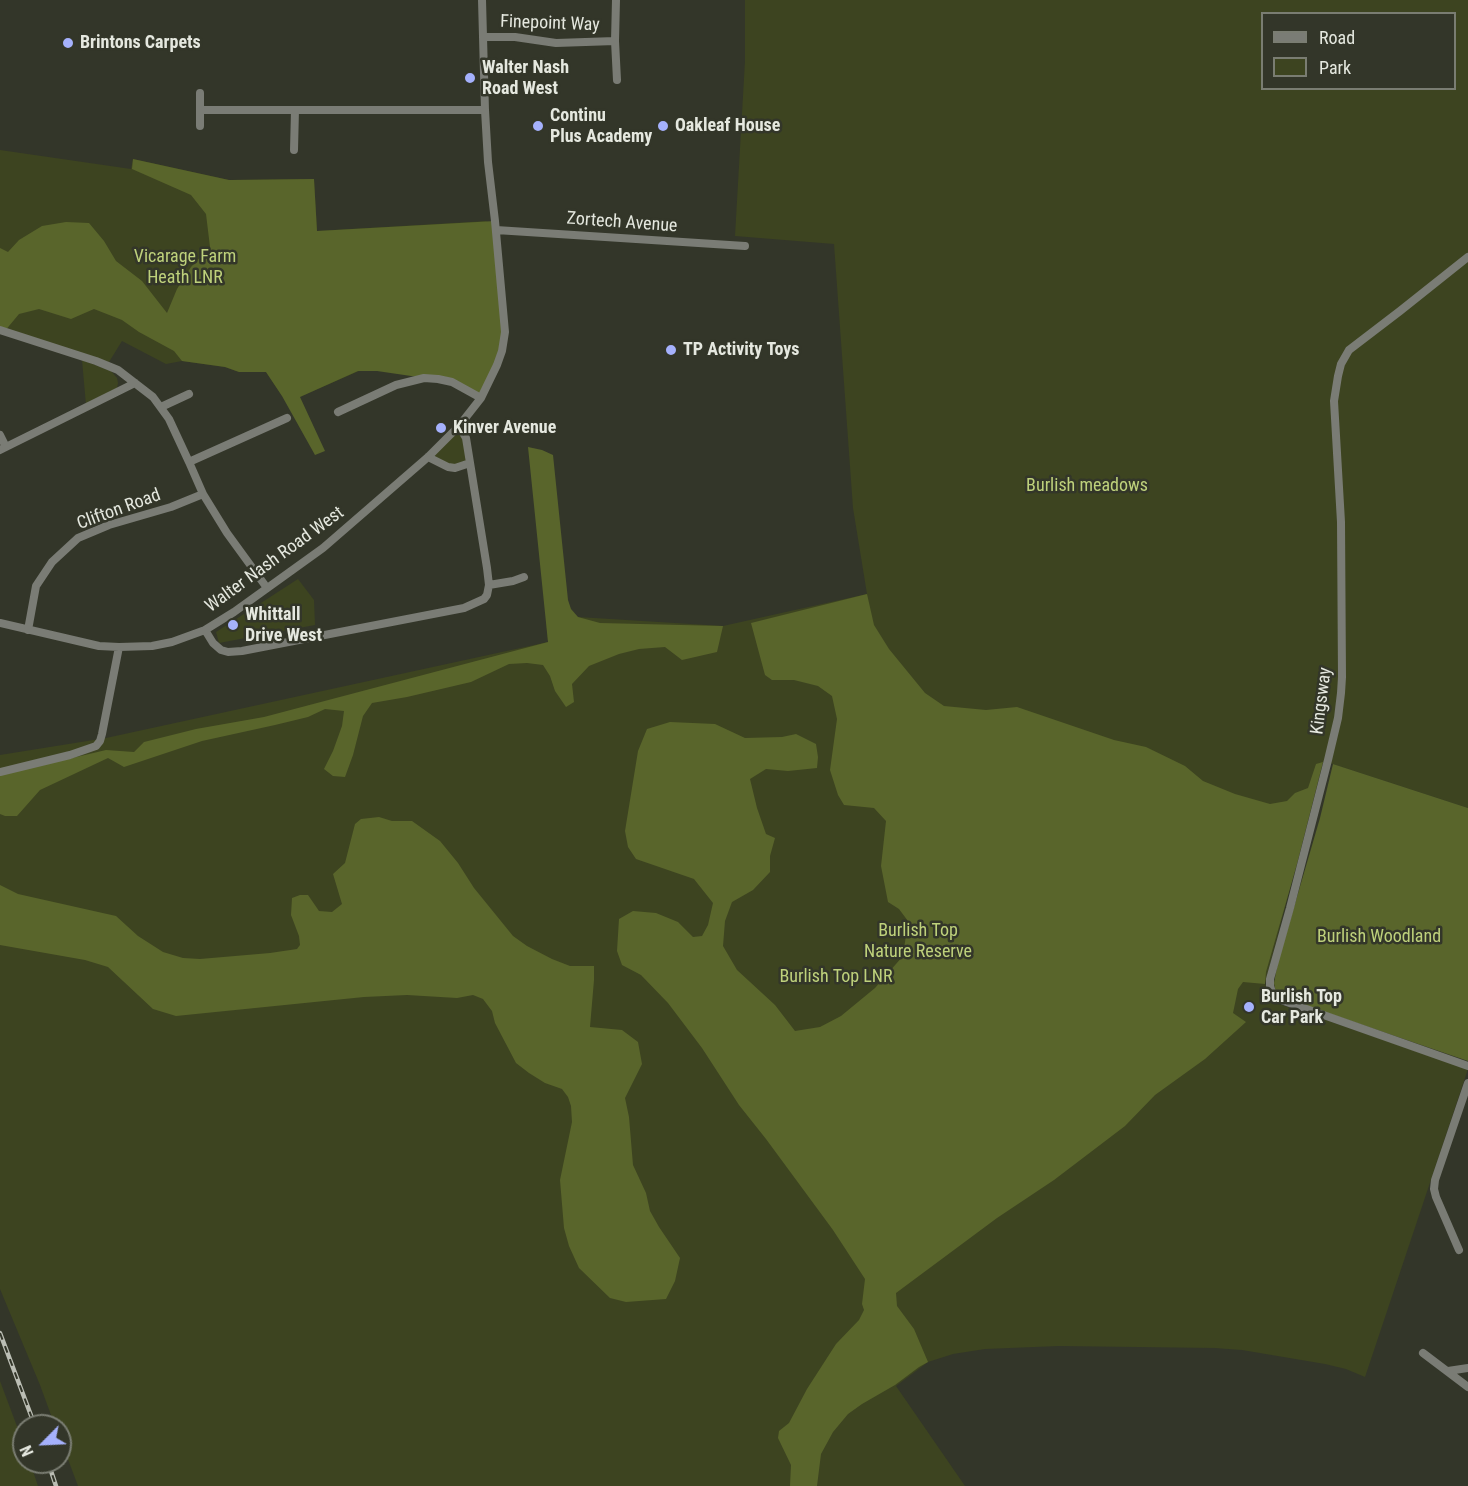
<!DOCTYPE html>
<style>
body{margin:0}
#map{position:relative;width:1468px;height:1486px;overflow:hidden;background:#333629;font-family:"Roboto Condensed",sans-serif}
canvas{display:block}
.legend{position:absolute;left:1261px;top:12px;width:195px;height:78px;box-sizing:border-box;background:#333629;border:2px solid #7a7d72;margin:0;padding:8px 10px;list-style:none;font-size:18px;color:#e5e8df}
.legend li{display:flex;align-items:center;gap:12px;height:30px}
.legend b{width:30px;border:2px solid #7a7d72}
.north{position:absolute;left:12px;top:1414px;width:60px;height:60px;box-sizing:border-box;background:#333629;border:2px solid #7a7d72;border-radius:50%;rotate:246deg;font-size:16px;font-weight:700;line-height:24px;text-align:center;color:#e5e8df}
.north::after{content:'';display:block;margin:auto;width:21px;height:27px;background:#a5b1fc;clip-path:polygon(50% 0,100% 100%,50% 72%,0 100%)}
</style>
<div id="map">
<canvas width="1468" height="1486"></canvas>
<ul class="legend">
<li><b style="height:8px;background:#7a7c75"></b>Road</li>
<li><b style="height:16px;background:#3d4420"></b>Park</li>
</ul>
<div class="north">N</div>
</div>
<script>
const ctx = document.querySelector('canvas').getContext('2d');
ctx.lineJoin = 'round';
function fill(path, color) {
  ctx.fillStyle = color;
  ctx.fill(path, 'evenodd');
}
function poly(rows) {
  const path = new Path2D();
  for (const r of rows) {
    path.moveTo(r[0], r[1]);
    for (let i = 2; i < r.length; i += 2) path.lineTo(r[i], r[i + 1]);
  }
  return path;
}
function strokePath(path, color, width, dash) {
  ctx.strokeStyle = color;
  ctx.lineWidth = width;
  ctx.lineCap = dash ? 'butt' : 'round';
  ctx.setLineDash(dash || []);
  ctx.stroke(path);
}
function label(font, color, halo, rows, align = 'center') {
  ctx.font = font + ' "Roboto Condensed",sans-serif';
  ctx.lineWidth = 5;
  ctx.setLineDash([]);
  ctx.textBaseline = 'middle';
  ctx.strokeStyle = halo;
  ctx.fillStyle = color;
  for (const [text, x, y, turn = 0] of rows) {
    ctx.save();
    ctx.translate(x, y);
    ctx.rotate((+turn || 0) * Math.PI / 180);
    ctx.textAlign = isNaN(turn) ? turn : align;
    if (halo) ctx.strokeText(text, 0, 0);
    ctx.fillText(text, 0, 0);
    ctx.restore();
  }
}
fill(poly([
 [745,0,1468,0,1468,808,1333,764,1323,762,1265,984,1275,996,1272,1000,1279,1004,1468,1069,1365,1377,1346,1369,1325,1364,1242,1350,1215,1348,1059,1346,985,1349,953,1354,928,1362,896,1386,965,1486,78,1486,60,1438,60,1426,55,1426,40,1385,0,1289,0,755,106,738,548,642,546,621,578,617,723,626,867,594,853,508,834,244,735,236,745,61],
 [1262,14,1454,14,1454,88,1262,88],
 [0,150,131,169,133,159,229,180,314,179,317,231,487,221,377,371,359,371,299,397,282,396,266,372,239,372,225,367,182,361,166,364,122,341,109,362,78,354,0,330],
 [82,360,111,371,117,378,118,383,117,388,86,405],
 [458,427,466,438,470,463,455,468,428,457],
 [298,579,314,600,315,625,219,643,216,632],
 [0,1381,24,1445,24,1462,30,1462,38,1486,0,1486]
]), '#3d4420');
fill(poly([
 [133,159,229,180,314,179,317,231,495,221,503,306,502,351,481,398,452,382,377,371,358,371,300,397,325,451,315,455,282,396,266,372,239,372,225,367,182,361,174,351,139,332,122,320,94,309,71,319,39,309,19,314,4,332,0,330,0,248,8,252,19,240,42,226,66,222,89,223,104,241,116,261,142,281,167,313,177,289,191,267,210,247,206,214,191,195,132,169],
 [528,447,542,450,553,455,568,600,571,609,578,617,600,623,723,626,717,652,682,660,665,647,639,649,619,654,589,666,572,684,574,702,566,707,555,691,550,676,543,665,527,663,509,664,471,682,407,697,372,703,363,716,353,755,345,777,333,776,324,769,333,751,342,726,344,711,325,709,308,717,275,725,202,741,124,767,108,758,40,790,17,816,5,816,0,814,0,775,106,750,134,752,144,742,196,729,264,717,548,642],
 [867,594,874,625,889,649,925,693,944,706,986,710,1017,707,1114,740,1146,747,1185,766,1203,781,1235,794,1270,804,1287,801,1295,793,1308,788,1316,764,1323,762,1297,864,1266,972,1265,984,1243,982,1238,989,1233,1013,1246,1022,1205,1059,1155,1095,1125,1126,1054,1180,997,1218,896,1293,897,1306,914,1329,928,1362,919,1367,895,1385,862,1404,848,1414,833,1432,821,1454,817,1486,790,1486,791,1465,778,1438,779,1431,789,1423,807,1389,836,1344,859,1320,864,1310,862,1304,865,1279,833,1230,766,1139,739,1105,702,1048,668,1003,641,975,622,965,617,951,619,919,633,911,656,913,678,922,693,937,702,936,708,925,713,903,694,879,636,859,628,847,625,831,638,751,647,729,670,722,715,724,745,738,782,737,796,734,816,744,818,757,817,768,788,771,766,769,750,779,757,808,766,834,775,838,770,856,770,872,753,890,732,902,725,921,723,946,737,970,775,1005,795,1031,820,1027,841,1016,875,988,903,956,908,921,899,909,888,902,881,866,886,821,874,808,844,805,838,795,830,770,837,719,832,696,818,686,794,680,772,680,765,675,751,623],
 [1333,764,1468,808,1468,1061,1284,998,1276,993,1274,983,1278,962,1320,818],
 [379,817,392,821,412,821,440,841,458,863,474,888,513,936,527,946,552,959,570,966,594,966,594,980,590,1027,622,1030,638,1042,642,1064,625,1098,629,1117,633,1165,646,1193,650,1211,659,1227,680,1258,675,1281,666,1299,626,1302,610,1298,579,1268,569,1246,564,1228,560,1180,572,1122,571,1106,568,1097,562,1089,545,1083,529,1073,516,1063,495,1023,492,1011,483,999,473,995,457,998,407,995,364,997,176,1016,153,1009,108,967,85,960,0,945,0,885,18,894,116,916,138,936,163,952,183,958,200,959,270,953,297,949,300,945,299,936,291,915,292,898,300,895,308,895,319,911,332,912,342,904,333,874,345,863,355,824,361,819]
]), '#59652b');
strokePath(poly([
 [616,0,615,41,617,80],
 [484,37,515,37,556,43,615,41],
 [200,93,200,126],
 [200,110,485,110],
 [294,150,295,110],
 [496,230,745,246],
 [1468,257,1400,311,1349,350,1341,364,1338,376,1334,401,1341,522,1342,677,1341,693,1338,718,1328,760,1290,908,1270,979,1270,986,1272,992,1275,996,1281,1000,1468,1066],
 [0,330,96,361,118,370,153,397,169,419,189,462,203,494,227,533,267,588],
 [161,407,189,394],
 [338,412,396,385,424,378,438,379,452,382,481,398],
 [0,435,6,447],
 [0,450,135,383],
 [428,457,448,467,455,468,470,463],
 [189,462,287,418],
 [489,585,513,581,524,577],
 [0,623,99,646,119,647,152,646,172,642,205,630,234,612,323,548,428,457,459,426,481,398,497,365,502,351,505,332,495,221,488,162,485,110,482,0],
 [28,630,36,586,52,562,78,538,109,525,171,507,203,494],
 [205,630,213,643,221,650,228,652,242,651,464,608,484,599,487,595,489,585,487,568,466,438,459,426],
 [0,772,70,755,96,746,100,741,102,734,119,647],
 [1459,1250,1436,1197,1434,1189,1435,1180,1468,1083],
 [1423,1353,1468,1387],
 [1448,1371,1468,1368]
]), '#7a7c75', 8);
const rail = poly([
 [0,1333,35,1426],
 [48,1462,56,1486]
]);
strokePath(rail, '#bbbeb4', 4.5);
strokePath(rail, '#333629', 2, [7]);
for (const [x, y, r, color] of [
 [68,43,6,"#a5b1fc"],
 [470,78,6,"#a5b1fc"],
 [538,126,6,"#a5b1fc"],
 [663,126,6,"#a5b1fc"],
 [671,350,6,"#a5b1fc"],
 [441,428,6,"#a5b1fc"],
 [233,625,6,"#a5b1fc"],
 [1249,1007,6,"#a5b1fc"]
]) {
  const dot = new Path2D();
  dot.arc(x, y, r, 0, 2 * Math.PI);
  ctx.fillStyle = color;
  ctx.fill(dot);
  strokePath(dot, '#333629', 2);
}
label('18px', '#e5e8df', '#333629', [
 ["Finepoint Way",550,24,2],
 ["Zortech Avenue",622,223,4],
 ["Clifton Road",119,510,-20],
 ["Walter Nash Road West",275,560,-36],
 ["Kingsway",1322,701,-83]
]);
label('bold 18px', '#e5e8df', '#333629', [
 ["Brintons Carpets",80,43],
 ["Walter Nash",482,68],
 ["Road West",482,89],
 ["Continu",550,116],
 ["Plus Academy",550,137],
 ["Oakleaf House",675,126],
 ["TP Activity Toys",683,350],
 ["Kinver Avenue",453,428],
 ["Whittall",245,615],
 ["Drive West",245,636],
 ["Burlish Top",1261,997],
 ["Car Park",1261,1018]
], 'left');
label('18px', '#bed17b', '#333629', [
 ["Vicarage Farm",185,257],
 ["Heath LNR",185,278],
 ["Burlish meadows",1087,486],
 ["Burlish Top",918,931],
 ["Nature Reserve",918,952],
 ["Burlish Woodland",1379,937],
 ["Burlish Top LNR",836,977]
]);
</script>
